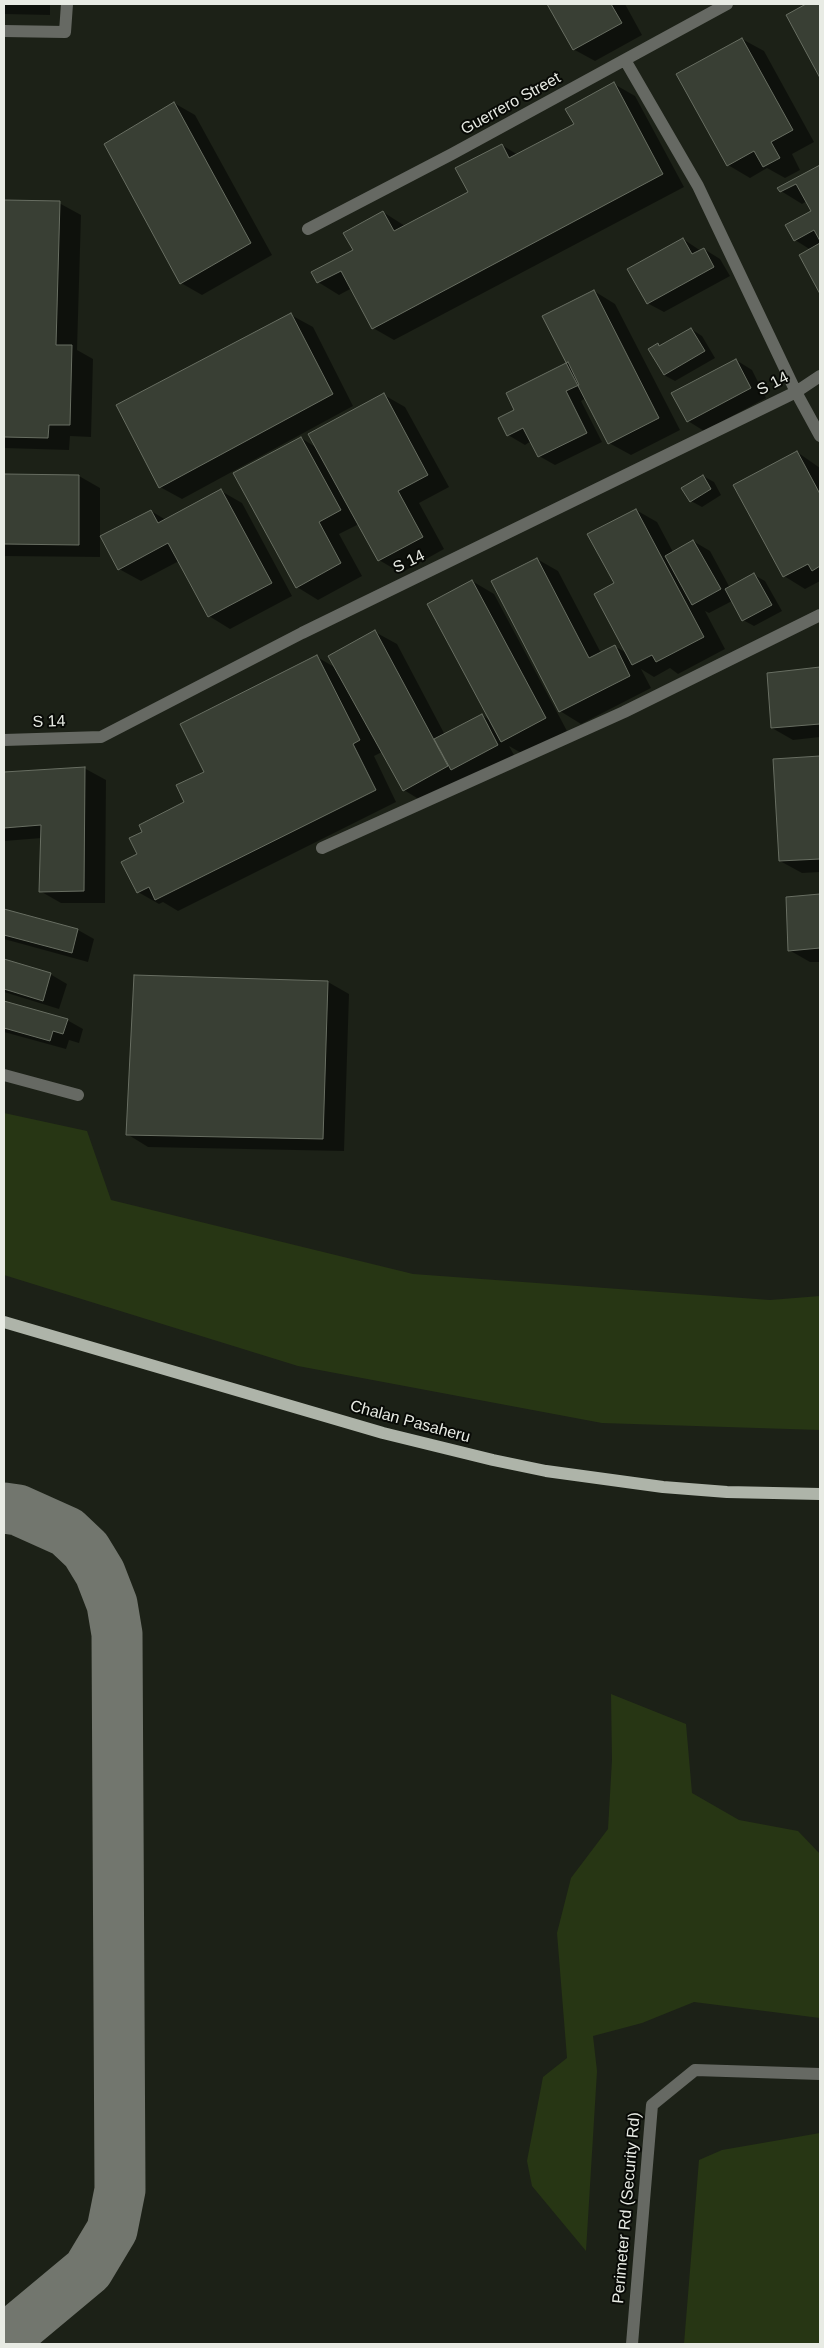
<!DOCTYPE html>
<style>
body{margin:0}
#map{position:relative;width:824px;height:2348px;overflow:hidden;background:#1c2117;font-family:Arial,sans-serif}
canvas{display:block}
.frame{position:absolute;inset:0;border:5px solid #e8ebe4;pointer-events:none}
</style>
<div id="map">
<canvas width="824" height="2348"></canvas>
<div class="frame"></div>
</div>
<script>
const ctx = document.querySelector('canvas').getContext('2d');
ctx.lineJoin = 'round';
function fill(path, color) {
  ctx.fillStyle = color;
  ctx.fill(path, 'evenodd');
}
function poly(rows) {
  const path = new Path2D();
  for (const r of rows) {
    path.moveTo(r[0], r[1]);
    for (let i = 2; i < r.length; i += 2) path.lineTo(r[i], r[i + 1]);
  }
  return path;
}
function strokePath(path, color, width, dash) {
  ctx.strokeStyle = color;
  ctx.lineWidth = width;
  ctx.lineCap = dash ? 'butt' : 'round';
  ctx.setLineDash(dash || []);
  ctx.stroke(path);
}
function label(font, color, halo, rows, align = 'center') {
  ctx.font = font + ' Arial,sans-serif';
  ctx.lineWidth = 4;
  ctx.setLineDash([]);
  ctx.textBaseline = 'middle';
  ctx.strokeStyle = halo;
  ctx.fillStyle = color;
  for (const [text, x, y, turn = 0] of rows) {
    ctx.save();
    ctx.translate(x, y);
    ctx.rotate((+turn || 0) * Math.PI / 180);
    ctx.textAlign = isNaN(turn) ? turn : align;
    if (halo) ctx.strokeText(text, 0, 0);
    ctx.fillText(text, 0, 0);
    ctx.restore();
  }
}
fill(poly([
 [4,1113,87,1131,111,1200,413,1274,770,1300,820,1296,820,1430,602,1423,298,1366,4,1275],
 [611,1694,686,1724,692,1793,739,1820,798,1831,820,1854,820,2018,694,2002,642,2023,593,2036,597,2071,586,2251,532,2186,527,2161,543,2077,567,2058,557,1933,571,1878,608,1829,612,1760],
 [820,2133,820,2344,684,2344,699,2160,722,2150]
]), '#273614');
fill(poly([
 [4,4,50,4,50,15,4,14],
 [548,4,625,4,642,35,595,61,573,49],
 [809,4,820,4,820,76,787,15],
 [742,39,764,51,814,142,792,154,800,170,785,178,767,168,750,178,728,165],
 [614,84,635,96,684,187,394,340,373,328,352,288,339,295,318,282,354,251,383,212,405,226,469,192,502,145,518,155,575,125],
 [174,103,195,115,272,255,202,295,181,283],
 [820,166,820,291,801,255,811,250,795,240,812,212,807,201,802,204,781,191,779,188],
 [4,201,59,203,81,215,77,350,93,359,91,437,70,436,69,450,4,448],
 [683,239,701,251,704,249,720,259,730,276,664,312,647,303],
 [594,291,615,304,680,430,631,455,609,443,586,398,581,401,602,442,555,465,539,456,531,441,525,445,508,435,516,410,568,363],
 [291,315,313,327,353,406,182,499,160,487],
 [691,329,702,336,715,358,675,381,664,375,658,345,661,347],
 [736,360,752,370,766,398,704,431,688,421],
 [384,395,405,407,449,487,419,503,444,549,401,573,379,560,359,524,339,534,362,576,318,600,297,587,301,438,317,448],
 [797,452,820,468,820,581,805,589,784,576],
 [4,475,79,476,100,488,100,557,4,556],
 [703,476,714,482,721,495,702,507,691,501],
 [221,491,242,503,292,596,230,629,209,616,179,561,141,581,119,569,151,511,166,520],
 [636,510,657,522,673,552,693,541,710,551,730,588,754,575,765,581,782,611,754,626,743,620,732,601,709,613,705,611,725,649,678,674,670,668,654,677,641,669,651,688,581,724,560,711,537,559,558,571,601,653,614,646,627,653,615,584],
 [472,581,494,594,567,731,523,754,509,746,514,755,425,803,404,790,382,752,374,756,396,802,178,911,163,902,159,904,138,892,139,854,144,832,186,803,206,772,317,657,336,668,375,632,397,644,445,735,482,715,491,721],
 [820,668,820,737,793,740,772,728,768,674],
 [820,757,820,872,802,873,780,861,774,760],
 [84,768,106,780,105,903,61,903,40,891,42,838,4,841,4,774],
 [820,895,820,962,810,962,789,950,787,898],
 [4,910,78,930,94,939,88,962,4,939],
 [4,960,50,974,67,984,59,1009,4,992],
 [135,976,328,982,349,994,344,1151,148,1147,127,1134],
 [4,1003,67,1020,83,1029,79,1043,69,1040,66,1049,4,1032]
]), '#0007');
strokePath(poly([
 [4,1508,18,1510,67,1532,86,1550,100,1573,112,1604,117,1634,120,2190,112,2230,88,2270,4,2340]
]), '#72766e', 51);
const building = poly([
 [547,4,611,4,622,23,573,50,547,4],
 [806,4,820,4,820,78,786,15,806,4],
 [742,38,793,130,771,142,780,158,763,167,754,151,727,166,676,74,742,38],
 [614,82,663,174,372,329,341,271,317,283,311,272,353,250,343,233,383,211,394,231,468,192,455,168,502,144,509,158,574,124,565,109,614,82],
 [174,102,251,243,180,284,104,144,174,102],
 [820,165,820,241,814,230,794,241,785,225,811,211,796,184,780,192,777,188,820,165],
 [4,200,60,201,56,345,72,345,70,425,49,425,48,438,4,437,4,200],
 [683,238,692,254,704,248,714,267,647,304,627,269,683,238],
 [820,243,820,294,799,255,820,243],
 [594,290,659,418,608,444,542,316,594,290],
 [291,313,333,394,159,488,116,405,291,313],
 [691,328,705,351,664,375,648,349,658,343,659,346,691,328],
 [736,359,751,388,687,422,671,393,736,359],
 [568,362,579,385,566,391,587,433,538,457,523,428,507,436,498,418,514,410,506,393,568,362],
 [384,393,428,475,398,491,423,537,378,561,308,434,384,393],
 [301,437,341,510,319,522,341,563,296,588,233,473,301,437],
 [797,451,820,494,820,566,812,571,808,564,783,577,733,485,797,451],
 [4,474,79,475,79,545,4,544,4,474],
 [703,475,711,489,690,502,681,488,703,475],
 [221,489,272,583,208,617,168,543,118,570,100,536,151,510,158,523,221,489],
 [636,509,704,637,656,662,652,655,632,665,594,594,614,583,587,534,636,509],
 [693,540,721,589,692,605,665,556,693,540],
 [537,558,589,658,615,645,630,676,559,712,491,581,537,558],
 [754,573,772,605,742,621,725,589,754,573],
 [472,580,546,718,501,742,427,604,472,580],
 [375,630,448,766,403,791,328,656,375,630],
 [317,655,360,740,353,744,376,790,155,900,149,887,137,893,121,862,137,854,129,838,142,832,139,825,184,802,176,785,204,772,180,724,317,655],
 [820,667,820,724,771,728,767,673,820,667],
 [482,714,498,745,451,770,434,739,482,714],
 [820,756,820,859,779,861,773,759,820,756],
 [85,767,84,891,39,892,41,825,4,828,4,772,85,767],
 [820,894,820,948,788,951,786,897,820,894],
 [4,909,78,929,72,953,4,935,4,909],
 [4,959,51,973,43,1001,4,989,4,959],
 [134,975,328,981,323,1139,126,1135,134,975],
 [4,1001,68,1019,63,1034,53,1031,50,1041,4,1028,4,1001]
]);
fill(building, '#393f34');
strokePath(building, '#686e62', 1);
strokePath(poly([
 [4,31,65,32,67,4],
 [625,60,698,186,796,392,820,436],
 [308,229,452,154,727,4],
 [4,740,101,737,302,633,796,392,820,376],
 [322,848,624,712,820,615],
 [4,1075,78,1095],
 [632,2344,652,2105,695,2070,820,2074]
]), '#666963', 12);
strokePath(poly([
 [4,1322,383,1433,493,1460,546,1471,663,1487,727,1492,820,1494]
]), '#aeb4a9', 12);
label('16px', '#e8ebe4', '#080a06', [
 ["Guerrero Street",511,104,-29],
 ["S 14",773,384,-27],
 ["S 14",409,562,-26],
 ["S 14",49,722,-2],
 ["Chalan Pasaheru",410,1422,15],
 ["Perimeter Rd (Security Rd)",627,2208,-85]
]);
</script>
